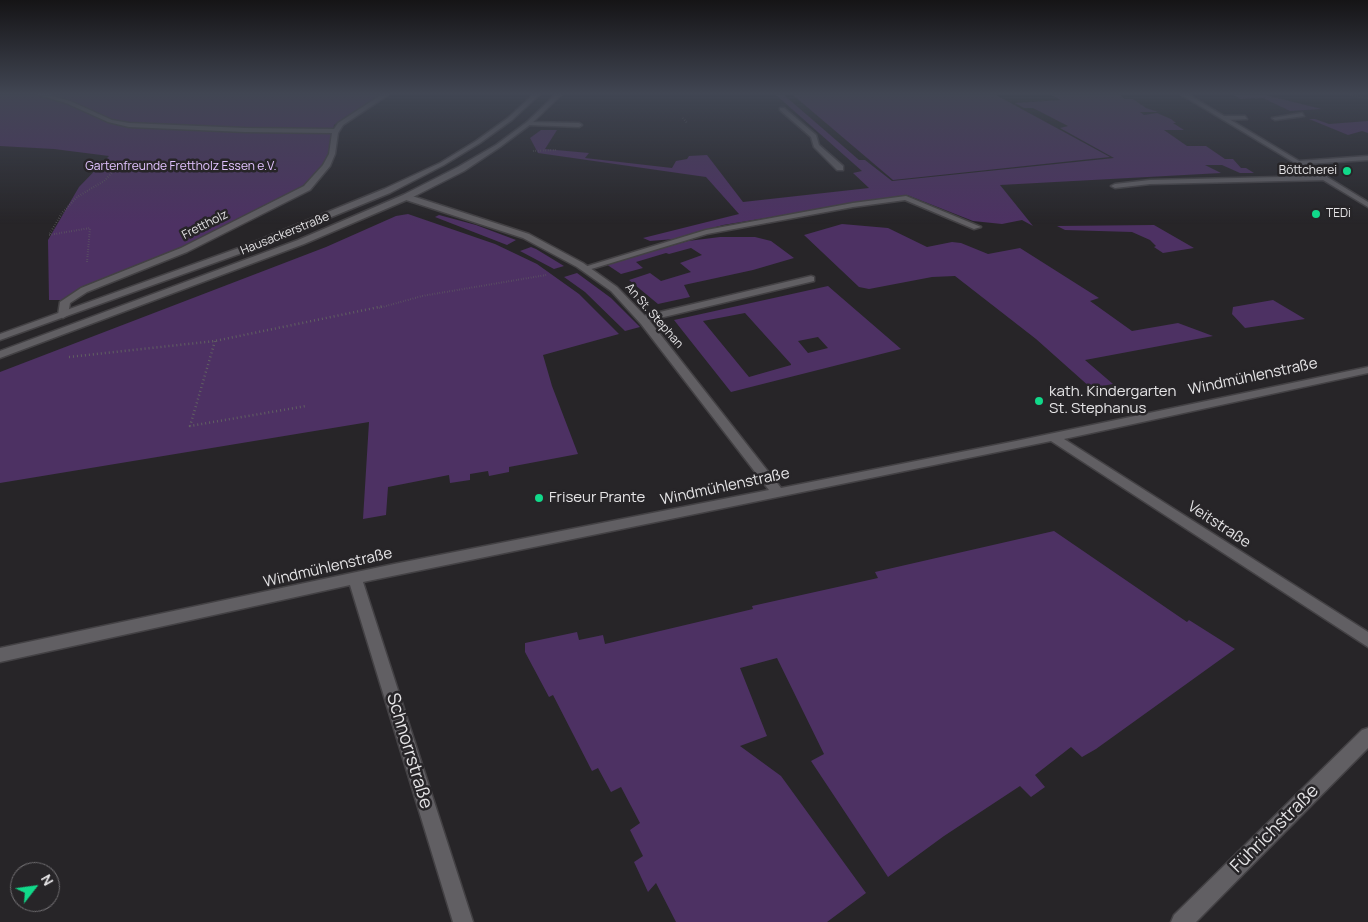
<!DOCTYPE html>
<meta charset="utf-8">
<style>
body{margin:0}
#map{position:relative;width:1368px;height:922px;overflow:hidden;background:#272528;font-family:Manrope,sans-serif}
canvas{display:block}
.north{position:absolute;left:10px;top:862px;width:50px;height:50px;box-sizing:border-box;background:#272528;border:1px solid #737174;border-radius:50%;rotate:60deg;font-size:14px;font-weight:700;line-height:20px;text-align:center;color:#e5e4e6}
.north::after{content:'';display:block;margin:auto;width:18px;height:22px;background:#11d98a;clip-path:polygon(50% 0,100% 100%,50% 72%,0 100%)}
</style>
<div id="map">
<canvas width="1368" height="922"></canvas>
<div class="north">N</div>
</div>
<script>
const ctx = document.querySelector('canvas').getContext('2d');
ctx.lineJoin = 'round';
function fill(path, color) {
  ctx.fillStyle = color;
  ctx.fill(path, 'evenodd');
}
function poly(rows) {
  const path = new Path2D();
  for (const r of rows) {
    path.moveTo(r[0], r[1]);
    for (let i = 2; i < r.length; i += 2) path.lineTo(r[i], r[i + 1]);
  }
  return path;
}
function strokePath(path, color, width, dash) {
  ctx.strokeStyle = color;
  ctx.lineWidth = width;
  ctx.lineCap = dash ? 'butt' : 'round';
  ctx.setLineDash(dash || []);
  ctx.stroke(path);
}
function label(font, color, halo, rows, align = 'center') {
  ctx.font = font + ' Manrope,sans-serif';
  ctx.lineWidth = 5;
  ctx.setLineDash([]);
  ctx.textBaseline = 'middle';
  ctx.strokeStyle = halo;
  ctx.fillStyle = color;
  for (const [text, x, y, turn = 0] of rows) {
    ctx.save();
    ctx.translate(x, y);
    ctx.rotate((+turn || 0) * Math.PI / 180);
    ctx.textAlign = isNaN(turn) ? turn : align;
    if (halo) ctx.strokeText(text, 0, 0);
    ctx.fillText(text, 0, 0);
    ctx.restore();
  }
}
fill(poly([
 [0,95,381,95,334,125,328,155,322,167,305,187,179,249,82,289,62,300,49,300,48,240,79,187,109,156,54,149,0,146],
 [776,95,784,95,859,160,865,160,892,181,1114,158,1060,128,1068,126,1033,108,1024,108,1015,103,1060,100,1052,95,1120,95,1125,99,1133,99,1146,108,1158,112,1140,112,1144,115,1157,113,1171,119,1176,123,1173,123,1184,130,1164,130,1187,146,1206,146,1225,159,1233,159,1241,168,1246,168,1254,173,1240,173,1222,165,1205,165,1221,173,1000,185,1033,226,1022,220,1002,224,973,221,907,195,723,225,674,239,650,241,643,238,739,214,706,177,538,153,530,138,541,130,557,130,545,149,589,153,585,158,672,168,676,161,687,159,689,156,707,155,743,202,869,188,853,173,862,171],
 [793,95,996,95,1110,157,893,180],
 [1234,95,1265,95,1322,109,1290,111,1263,98,1240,99],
 [1309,119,1315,119,1329,124,1368,121,1368,133,1362,131,1348,135],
 [408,214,495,244,537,264,579,294,619,334,543,355,552,386,578,454,509,467,509,472,489,476,488,471,470,474,470,480,450,483,449,475,388,487,386,515,363,519,369,422,0,483,0,372,326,247,396,216],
 [439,215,476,225,516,240,507,245,435,217],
 [842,224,888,228,927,247,952,242,961,243,988,254,1020,248,1099,298,1090,301,1132,331,1178,323,1213,336,1085,360,1113,384,1091,388,1036,339,955,276,932,277,869,289,859,287,804,235],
 [1154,225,1194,248,1163,253,1154,247,1156,246,1150,240,1132,232,1065,230,1057,226],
 [720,237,755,237,771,241,794,258,753,270,684,285,690,297,658,304,629,280,650,273,661,281,691,272,680,263,702,255,691,248,669,254,666,253,636,262,643,268,621,274,606,264,688,241],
 [531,247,536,249,564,266,554,269,520,251],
 [577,273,611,298,640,327,625,331,585,292,564,277],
 [828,286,901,349,731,392,674,320],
 [745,313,791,364,791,365,749,377,703,321],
 [818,337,828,348,808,353,798,341],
 [1273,300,1305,319,1245,328,1232,314,1233,307],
 [1054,531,1187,622,1189,620,1235,649,1096,749,1082,757,1071,747,1035,775,1045,787,1031,797,1020,786,944,836,888,877,811,761,824,754,777,658,740,668,767,736,740,746,781,776,866,893,827,922,676,922,656,883,648,892,634,862,643,856,630,830,640,823,621,787,611,792,598,768,592,771,553,695,549,697,525,652,525,643,577,632,579,640,603,635,605,644,753,609,752,606,878,578,875,572]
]), '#4d3163');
const service = poly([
 [780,108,784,108,816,135,819,145,843,166,843,170,837,170,814,147,811,137,780,110,780,108],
 [1302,113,1304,116,1275,120,1272,118,1302,113],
 [1245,116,1247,119,1224,120,1221,118,1224,116,1245,116],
 [527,122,579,123,582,125,579,127,529,125,527,122],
 [1324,176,1327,176,1327,180,1150,184,1115,188,1111,186,1115,184,1150,180,1324,176],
 [906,196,981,227,974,229,905,200,853,207,707,234,588,270,581,268,706,230,853,203,906,196],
 [811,276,814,277,814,281,643,322,638,319,643,316,811,276]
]);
const minor = poly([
 [39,95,48,95,70,101,112,120,129,123,245,128,334,129,338,123,381,95,388,95,343,125,338,133,335,154,330,166,310,190,187,252,87,292,70,303,68,315,63,318,58,315,60,302,81,288,181,248,304,186,323,165,329,154,332,133,245,132,129,127,108,122,66,103,39,95],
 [1182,95,1189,95,1299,161,1368,156,1368,160,1306,164,1368,202,1368,207,1182,95],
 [403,195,409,195,529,234,583,263,617,287,649,320,781,488,1016,441,1368,367,1368,373,1064,439,1368,632,1368,647,1051,441,363,582,473,922,453,922,350,585,0,662,0,648,394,564,769,490,641,324,611,291,577,267,523,238,403,199,403,195],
 [1368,728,1368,748,1196,922,1171,922,1174,915,1362,730,1368,728]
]);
const secondary = poly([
 [533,95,539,95,512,120,480,143,444,165,390,193,253,249,0,340,0,334,247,245,384,189,440,163,476,141,508,118,533,95],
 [555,95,561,95,531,124,500,147,464,171,409,199,304,244,0,358,0,351,298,240,403,195,458,167,496,145,527,122,555,95]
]);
strokePath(service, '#434144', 3);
strokePath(minor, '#434144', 3);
strokePath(secondary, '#434144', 3);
strokePath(poly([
 [1350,95,1368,98],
 [683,118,687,123],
 [533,151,556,150],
 [87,262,90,228,49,235,62,213,77,197,104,181,113,172],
 [379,308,422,296,546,275]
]), '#616062', 2, [0.5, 2]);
strokePath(poly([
 [215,341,190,426,306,406],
 [69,357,215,341,384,306]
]), '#616062', 2.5, [1, 3]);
fill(service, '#615f63');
fill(minor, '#615f63');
fill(secondary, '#615f63');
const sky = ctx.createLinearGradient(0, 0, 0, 224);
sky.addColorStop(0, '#151416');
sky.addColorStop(0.42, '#414653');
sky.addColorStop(1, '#41465300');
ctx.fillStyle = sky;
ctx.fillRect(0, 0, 1368, 224);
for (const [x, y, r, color] of [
 [1347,171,5,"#11d98a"],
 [1316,214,5,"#11d98a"],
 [1039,401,5,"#11d98a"],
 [539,498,5,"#11d98a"]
]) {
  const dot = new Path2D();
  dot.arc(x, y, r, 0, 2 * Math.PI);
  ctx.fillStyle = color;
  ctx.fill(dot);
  strokePath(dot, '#272528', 2);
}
label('12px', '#e2c3ff', '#272528', [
 ["Gartenfreunde Frettholz Essen e.V.",181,167]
]);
label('12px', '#e5e4e6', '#272528', [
 ["Böttcherei",1337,171],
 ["TEDi",1326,214,"left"]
], 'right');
label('12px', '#e5e4e6', '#272528', [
 ["Frettholz",205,225,-27],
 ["Hausackerstraße",285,234,-22],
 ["An St. Stephan",654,316,49]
]);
label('15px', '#e5e4e6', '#272528', [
 ["Windmühlenstraße",1253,377,-12],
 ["Windmühlenstraße",725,487,-12],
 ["Veitstraße",1219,525,33],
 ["Windmühlenstraße",328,568,-13]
]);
label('15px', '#e5e4e6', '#272528', [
 ["kath. Kindergarten",1049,392],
 ["St. Stephanus",1049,409],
 ["Friseur Prante",549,498]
], 'left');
label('18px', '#e5e4e6', '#272528', [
 ["Schnorrstraße",409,751,73],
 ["Führichstraße",1275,829,-45]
]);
</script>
